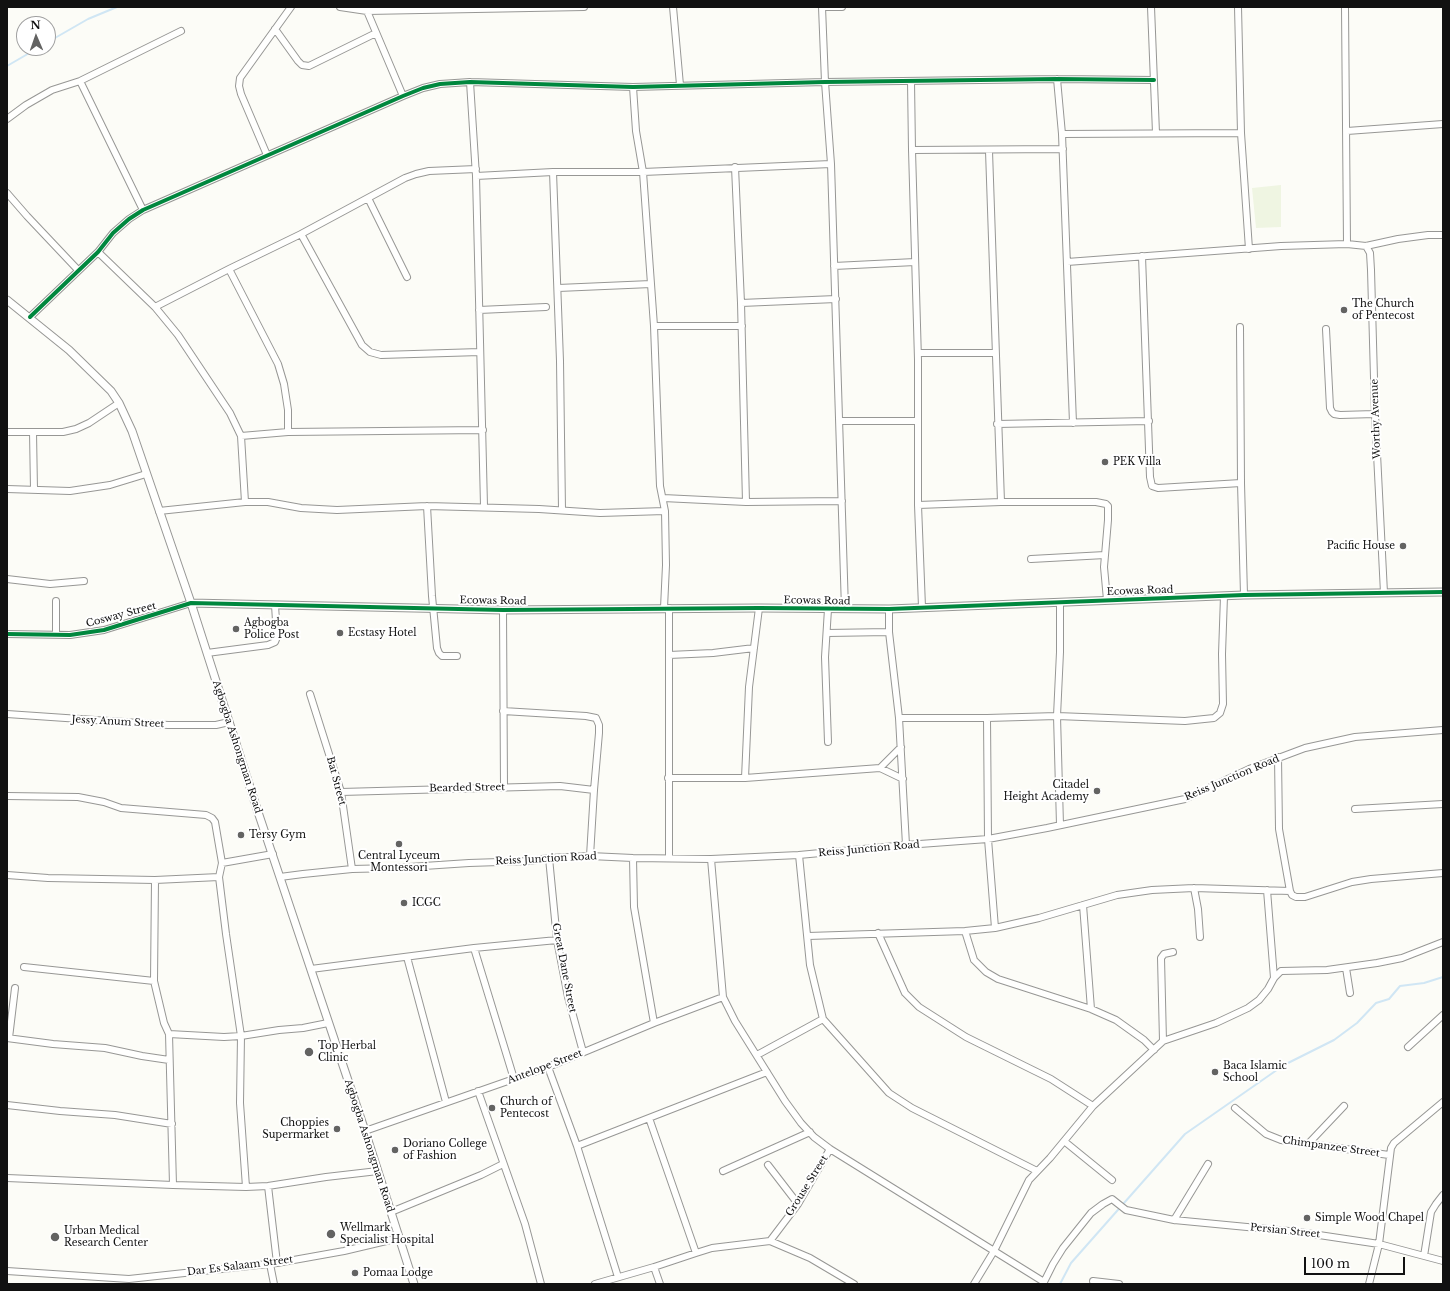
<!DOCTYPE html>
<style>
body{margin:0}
#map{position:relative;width:1450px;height:1291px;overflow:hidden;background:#fcfcf7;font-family:"Libre Baskerville",serif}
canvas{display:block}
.frame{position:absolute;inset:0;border:8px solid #111;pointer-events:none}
.north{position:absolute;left:16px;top:16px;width:40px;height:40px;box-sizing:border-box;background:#fff;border:1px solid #a0a0a0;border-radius:50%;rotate:358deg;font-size:11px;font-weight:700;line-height:16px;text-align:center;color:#111}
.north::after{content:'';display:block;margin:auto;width:14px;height:18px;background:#636362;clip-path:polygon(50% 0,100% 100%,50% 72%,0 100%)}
.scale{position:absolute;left:1304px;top:1257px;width:101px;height:18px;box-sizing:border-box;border:2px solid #111;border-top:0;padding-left:5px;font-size:12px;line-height:14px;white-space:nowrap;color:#111;-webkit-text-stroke:3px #fff;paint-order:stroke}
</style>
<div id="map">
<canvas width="1450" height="1291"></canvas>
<div class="frame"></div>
<div class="north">N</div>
<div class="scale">100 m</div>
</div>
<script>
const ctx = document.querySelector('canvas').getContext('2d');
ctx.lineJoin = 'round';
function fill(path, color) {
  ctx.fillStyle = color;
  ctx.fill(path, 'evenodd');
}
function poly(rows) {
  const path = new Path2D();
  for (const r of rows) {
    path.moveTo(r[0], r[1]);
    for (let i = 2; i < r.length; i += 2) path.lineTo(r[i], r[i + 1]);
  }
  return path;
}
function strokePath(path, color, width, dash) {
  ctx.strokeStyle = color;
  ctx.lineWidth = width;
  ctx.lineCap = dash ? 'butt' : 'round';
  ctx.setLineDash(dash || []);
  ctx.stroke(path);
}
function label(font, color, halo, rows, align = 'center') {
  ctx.font = font + ' "Libre Baskerville",serif';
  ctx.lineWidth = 4;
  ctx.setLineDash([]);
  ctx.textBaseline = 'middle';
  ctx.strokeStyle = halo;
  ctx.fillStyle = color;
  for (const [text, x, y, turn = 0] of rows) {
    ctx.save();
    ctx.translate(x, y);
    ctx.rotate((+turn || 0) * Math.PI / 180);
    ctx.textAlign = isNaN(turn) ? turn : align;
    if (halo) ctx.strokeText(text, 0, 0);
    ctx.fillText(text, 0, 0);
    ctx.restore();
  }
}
fill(poly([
 [1281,185,1281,227,1256,228,1252,188]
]), '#eff5e2');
strokePath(poly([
 [48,42,88,19,117,7],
 [7,66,38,48],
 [1060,1284,1071,1263,1185,1134,1284,1065,1334,1040,1357,1023,1376,1003,1389,999,1400,986,1424,983,1443,977]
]), '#d0e6f4', 2);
const minor = poly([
 [340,7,367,11,584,7],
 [673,7,680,85],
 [822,7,825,82,831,164,845,609],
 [822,7,842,7],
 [1151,7,1156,133],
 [1238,7,1241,133,1249,249],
 [1345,7,1347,244],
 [367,11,403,96],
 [275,29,298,61,302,65,309,66,376,33],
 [1057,79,1062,134,1073,423],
 [80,81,143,210],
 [911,81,912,150,918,360,918,505,922,607],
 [470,82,476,176,484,506],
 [633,87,636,131,643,172,654,326,660,486,665,511,666,565,664,608],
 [7,119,26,105,52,90,80,81,181,31],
 [1347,131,1443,124],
 [1062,134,1241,133],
 [912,150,1063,149],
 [989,151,1001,502],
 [267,155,241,94,239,86,240,78,291,7],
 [735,167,741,303,746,502],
 [553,172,560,361,562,510],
 [476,176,553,172,643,172,831,164],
 [7,193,27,216,78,270],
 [368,198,407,277],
 [301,234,362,345,370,352,381,355,480,352],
 [1366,246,1370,253,1371,270,1375,414,1384,593],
 [98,252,155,307,178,335,230,413,241,436],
 [1142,256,1150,477,1152,486,1158,488,1241,483],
 [1067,262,1281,246,1347,244,1366,246,1398,239,1428,235,1443,235],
 [834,266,915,262],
 [229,269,278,364,284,384,288,410,288,432],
 [558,288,651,284],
 [741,303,836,299],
 [155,307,229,269,301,234,405,178,416,174,429,171,476,169],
 [479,310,546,307],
 [30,317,98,252,113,233,129,219,143,210,403,96,423,88,440,84,470,82,633,87,825,82,1057,79,1154,80],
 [654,326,742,326],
 [1240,327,1241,483,1244,595],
 [1326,329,1330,408,1332,412,1334,414,1340,415,1375,414],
 [918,353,996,353],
 [840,421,918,421],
 [997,424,1149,421],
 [7,432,63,432,76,429,89,423,119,403],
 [33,432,34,490],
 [7,489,70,491,110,485,146,474],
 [663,498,746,502,842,501],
 [245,502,241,436,288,432,483,430],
 [918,505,1001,502,1096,502,1106,504,1108,506,1108,520,1104,567,1107,600],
 [427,506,432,596,437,648,439,653,442,656,457,656],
 [159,511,245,502,268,502,301,508,337,510,427,506,539,509,600,513,665,511],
 [1031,559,1105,555],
 [7,579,50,584,84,581],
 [56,601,56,635],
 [1060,602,1060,652,1057,716,1060,825],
 [828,609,825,657,828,742],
 [889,609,889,632,899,718,906,845],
 [503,610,504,788],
 [827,633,889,632],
 [7,634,70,635,104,630,191,603],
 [207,653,268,645,275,642,277,637,275,605],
 [669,655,713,653,754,648],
 [310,694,341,792,352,869],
 [503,711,586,716,596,718,599,725,599,733,594,790,590,856],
 [7,714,168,725,216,725,229,722],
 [899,718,987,718,1057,716,1185,721,1214,718,1220,713,1223,704,1222,654,1224,596],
 [987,718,988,839,995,928],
 [1278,757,1279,829,1290,891,1292,895,1296,897,1305,897,1352,882,1371,879,1443,873],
 [880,768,901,747],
 [668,778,745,778,880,768,903,779],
 [745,778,749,687,759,608],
 [341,792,560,786,594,790],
 [7,796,78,797,104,802,121,808,206,815,212,818,215,822,222,863,219,877,226,934,241,1036,240,1103,246,1187],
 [1355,809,1443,804],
 [799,855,810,965,823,1019,889,1093,912,1108,1037,1171],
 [549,858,557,940,568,997,583,1052],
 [633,858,634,907,654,1023],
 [669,858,669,608],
 [711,859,723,997,735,1021,785,1101,801,1123,814,1137,830,1149,1044,1282],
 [222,863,273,854],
 [7,875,48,878,155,880,219,877],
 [280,877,303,874,352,869,394,868,469,863,530,861,549,858,590,856,633,858,711,859,799,855,906,845,988,839,1047,828,1185,799,1249,769,1305,748,1355,737,1443,730],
 [155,880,154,981,164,1023,169,1034,173,1185],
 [1194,888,1198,909,1200,937],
 [1267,890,1274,978],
 [1083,905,1091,1009],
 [965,931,974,960,986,972,998,979,1091,1009,1116,1020,1144,1040,1154,1050],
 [878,933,905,993,919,1007,966,1037,1051,1079,1093,1106],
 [808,936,965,931,995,928,1039,918,1117,895,1152,890,1194,888,1290,891],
 [474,948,514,1079],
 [407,957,446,1102],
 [24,967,154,981],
 [1346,968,1350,993],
 [311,969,474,948,557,940],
 [169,1034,224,1037,241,1036,279,1030,303,1028,328,1023],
 [7,1038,53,1044,105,1048,142,1056,169,1060],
 [9,1038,15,988],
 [1163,1041,1161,958,1164,954,1173,952],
 [1408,1047,1443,1015],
 [757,1055,823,1019],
 [548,1067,577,1146,618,1277],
 [478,1091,525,1224,541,1284],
 [7,1105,60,1111,115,1115,172,1124],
 [1235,1108,1266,1134,1281,1140,1389,1155],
 [649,1118,696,1253],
 [365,1131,548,1067,654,1023,723,997],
 [1064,1141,1112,1180],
 [1308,1144,1344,1106],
 [577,1146,767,1072],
 [768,1165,798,1204],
 [723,1171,810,1132],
 [7,1178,173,1185,246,1187,268,1186,326,1177,378,1171],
 [268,1186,277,1263],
 [391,1212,481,1175,503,1164],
 [1174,1220,1208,1164],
 [770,1241,798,1204,830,1149],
 [1424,1256,1431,1212,1436,1204,1443,1195],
 [270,1264,274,1284],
 [654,1267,660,1284],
 [7,1271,129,1279,277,1263,344,1251,399,1238],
 [1093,1281,1119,1284],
 [595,1284,654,1267,696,1253,712,1248,770,1241,810,1258,854,1284],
 [974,1284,994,1251,1029,1180,1050,1158,1093,1106,1163,1041,1216,1023,1248,1008,1259,1000,1268,989,1274,978,1281,971,1327,970,1377,963,1402,958,1443,942],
 [1043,1284,1053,1264,1063,1248,1091,1213,1103,1204,1112,1199,1126,1210,1174,1220,1299,1232,1379,1244,1443,1261],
 [1369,1284,1379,1244,1391,1148,1394,1143,1443,1102]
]);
const tertiary = poly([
 [7,300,69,350,111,391,119,403,132,431,191,603,257,809,365,1131,414,1284],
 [191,603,503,610,759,608,889,609,1244,595,1443,592]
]);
strokePath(minor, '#979795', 8);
strokePath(tertiary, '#979795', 9);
strokePath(minor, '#fffffe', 6);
strokePath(tertiary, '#fffffe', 7);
strokePath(poly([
 [30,317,98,252,113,233,129,219,143,210,403,96,423,88,440,84,470,82,633,87,825,82,1057,79,1154,80],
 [7,634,70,635,104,630,191,603,503,610,759,608,889,609,1244,595,1443,592]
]), '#00873e', 4);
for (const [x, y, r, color] of [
 [1344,310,4,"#636362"],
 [1105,462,4,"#636362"],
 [1403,546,4,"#636362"],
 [236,629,4,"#636362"],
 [340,633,4,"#636362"],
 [1097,791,4,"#636362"],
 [241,835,4,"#636362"],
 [399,844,4,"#636362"],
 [404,903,4,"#636362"],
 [309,1052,5,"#636362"],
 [1215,1072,4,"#636362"],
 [492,1108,4,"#636362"],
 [337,1129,4,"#636362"],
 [395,1150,4,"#636362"],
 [1307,1218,4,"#636362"],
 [331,1234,5,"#636362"],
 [55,1237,5,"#636362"],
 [355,1273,4,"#636362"]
]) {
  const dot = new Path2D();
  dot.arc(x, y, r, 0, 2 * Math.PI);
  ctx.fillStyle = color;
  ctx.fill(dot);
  strokePath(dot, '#fff', 1.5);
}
label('10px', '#111', '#fff', [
 ["The Church",1352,304],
 ["of Pentecost",1352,316],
 ["PEK Villa",1113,462],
 ["Pacific House",1395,546,"right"],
 ["Agbogba",244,623],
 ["Police Post",244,635],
 ["Ecstasy Hotel",348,633],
 ["Citadel",1089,785,"right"],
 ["Height Academy",1089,797,"right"],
 ["Tersy Gym",249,835],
 ["Central Lyceum",399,856,"center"],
 ["Montessori",399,868,"center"],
 ["ICGC",412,903],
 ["Top Herbal",318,1046],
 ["Clinic",318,1058],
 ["Baca Islamic",1223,1066],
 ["School",1223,1078],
 ["Church of",500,1102],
 ["Pentecost",500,1114],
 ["Choppies",329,1123,"right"],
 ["Supermarket",329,1135,"right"],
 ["Doriano College",403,1144],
 ["of Fashion",403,1156],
 ["Simple Wood Chapel",1315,1218],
 ["Wellmark",340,1228],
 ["Specialist Hospital",340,1240],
 ["Urban Medical",64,1231],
 ["Research Center",64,1243],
 ["Pomaa Lodge",363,1273]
], 'left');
label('10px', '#111', '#fff', [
 ["Worthy Avenue",1376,419,-92],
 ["Ecowas Road",1140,591,-2],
 ["Ecowas Road",493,601,1],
 ["Ecowas Road",817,601,1],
 ["Cosway Street",121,615,-15],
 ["Jessy Anum Street",118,722,3],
 ["Agbogba Ashongman Road",237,747,72],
 ["Reiss Junction Road",1232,778,-23],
 ["Bat Street",336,781,75],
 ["Bearded Street",467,788,-1],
 ["Reiss Junction Road",869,849,-5],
 ["Reiss Junction Road",546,859,-3],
 ["Great Dane Street",564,968,79],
 ["Antelope Street",545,1067,-21],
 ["Agbogba Ashongman Road",369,1146,72],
 ["Chimpanzee Street",1331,1147,8],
 ["Grouse Street",807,1186,-58],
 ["Persian Street",1285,1231,6],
 ["Dar Es Salaam Street",240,1266,-7]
]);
</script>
